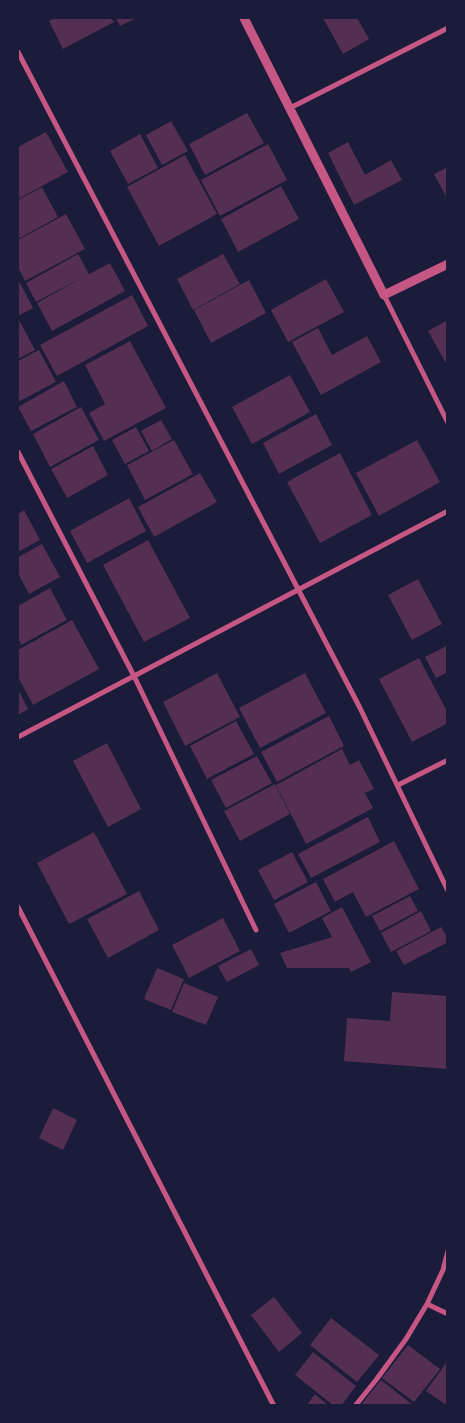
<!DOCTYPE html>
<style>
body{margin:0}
#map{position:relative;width:465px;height:1423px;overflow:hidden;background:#1b1b3a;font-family:"Archivo Narrow",sans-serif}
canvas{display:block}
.frame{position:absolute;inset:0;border:19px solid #1b1b3a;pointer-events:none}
</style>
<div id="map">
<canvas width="465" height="1423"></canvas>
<div class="frame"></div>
</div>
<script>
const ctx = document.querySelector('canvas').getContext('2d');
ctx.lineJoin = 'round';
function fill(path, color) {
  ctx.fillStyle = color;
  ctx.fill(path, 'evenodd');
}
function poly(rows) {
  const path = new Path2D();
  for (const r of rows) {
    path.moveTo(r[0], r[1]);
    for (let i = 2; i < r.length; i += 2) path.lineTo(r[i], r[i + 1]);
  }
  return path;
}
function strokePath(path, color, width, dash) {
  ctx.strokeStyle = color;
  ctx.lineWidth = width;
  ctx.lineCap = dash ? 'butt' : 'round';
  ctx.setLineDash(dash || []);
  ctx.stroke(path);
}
fill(poly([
 [56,18,111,18,114,22,63,49,49,21],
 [116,18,137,18,120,26],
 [323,18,357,18,369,39,343,54],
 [247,113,264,143,205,175,189,144],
 [171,121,188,151,162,165,146,135],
 [46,132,68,172,18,199,18,147],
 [140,134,158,168,128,184,110,151],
 [348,142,365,175,391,160,402,180,354,205,328,153],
 [268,144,287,180,220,216,201,180],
 [185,155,217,214,159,246,127,187],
 [448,167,448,200,434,174],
 [281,186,299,219,238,252,221,219],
 [42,187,58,217,18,239,18,200],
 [66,214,85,249,25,281,18,267,18,240],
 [78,254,89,274,110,263,125,291,52,331,37,303,85,276,36,302,26,283],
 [223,254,240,284,193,310,177,279],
 [18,279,33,308,18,316],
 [326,279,344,312,288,342,271,310],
 [249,280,266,313,211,343,194,310],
 [132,295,148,326,57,376,40,345],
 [18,318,35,350,18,359],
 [448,320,448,367,428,331],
 [318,328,332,355,367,336,381,362,321,395,292,342],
 [130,341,166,408,104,441,89,413,105,404,85,365],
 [39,350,56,382,18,402,18,361],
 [290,375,310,412,252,444,232,407],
 [64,381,77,407,31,431,18,407],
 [81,407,99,440,50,467,33,434],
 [316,414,332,445,279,474,263,443],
 [161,420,172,439,152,451,141,431],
 [136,427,149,451,125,464,112,440],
 [174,440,193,474,145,500,127,465],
 [417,440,440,482,379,516,356,473],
 [93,446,108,475,67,498,51,469],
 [340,453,372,515,320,543,287,482],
 [200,473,217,502,154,537,138,507],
 [129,498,146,531,87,563,70,531],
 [24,510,40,540,18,552,18,514],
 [148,540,190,618,144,642,103,565],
 [42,544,60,577,29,594,18,573,18,557],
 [418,579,442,624,412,640,388,595],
 [50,588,67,620,21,645,18,638,18,606],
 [72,620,99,669,33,705,18,677,18,650],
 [448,645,448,676,446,673,436,678,425,657],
 [419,658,448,713,448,723,412,742,379,679],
 [217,673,240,717,185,746,163,702],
 [305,673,326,713,260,748,239,708],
 [18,689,28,709,18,715],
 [329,716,344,746,277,782,261,752],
 [236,721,254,754,207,779,190,746],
 [107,743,141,809,108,827,73,761],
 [342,749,350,765,359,760,374,789,365,793,373,808,306,844,276,785],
 [257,756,272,783,226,808,211,780],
 [275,784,290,814,240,841,224,811],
 [368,817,380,842,311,878,298,854],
 [94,832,127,894,69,924,37,863],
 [394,841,419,889,366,917,353,892,335,902,323,879],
 [292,852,308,882,274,900,258,870],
 [316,882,331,911,289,933,274,904],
 [139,891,159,930,108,958,87,919],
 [410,896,418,911,380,931,372,916],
 [342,907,371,962,351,972,349,968,287,968,280,953,332,937,322,918],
 [421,911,431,931,391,952,381,933],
 [223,918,240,951,189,978,172,945],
 [441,927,448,938,448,942,404,965,396,951],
 [251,949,259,965,227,982,218,966],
 [157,968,184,979,171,1010,144,999],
 [184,983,218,997,206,1025,172,1012],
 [392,992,448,996,448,1069,344,1061,347,1018,390,1021],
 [53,1108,77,1120,63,1150,39,1138],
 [274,1297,302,1333,279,1352,251,1315],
 [331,1318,379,1355,357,1382,310,1345],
 [408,1345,440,1369,414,1402,382,1378],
 [313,1352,356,1386,341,1406,334,1406,295,1375],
 [446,1363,448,1364,448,1401,445,1404,426,1391],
 [381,1380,414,1406,360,1406],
 [315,1394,329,1406,306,1406]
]), '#542f53');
strokePath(poly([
 [18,52,359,706,448,891],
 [290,108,448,28],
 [384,295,448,423],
 [18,452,134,676,256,930],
 [18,737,448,511],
 [398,785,448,760],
 [18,907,274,1406],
 [427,1304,448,1314],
 [355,1406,376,1380,406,1339,427,1304,443,1270,448,1251]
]), '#c65784', 5);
strokePath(poly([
 [244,18,384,295,448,264]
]), '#c65784', 9);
</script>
